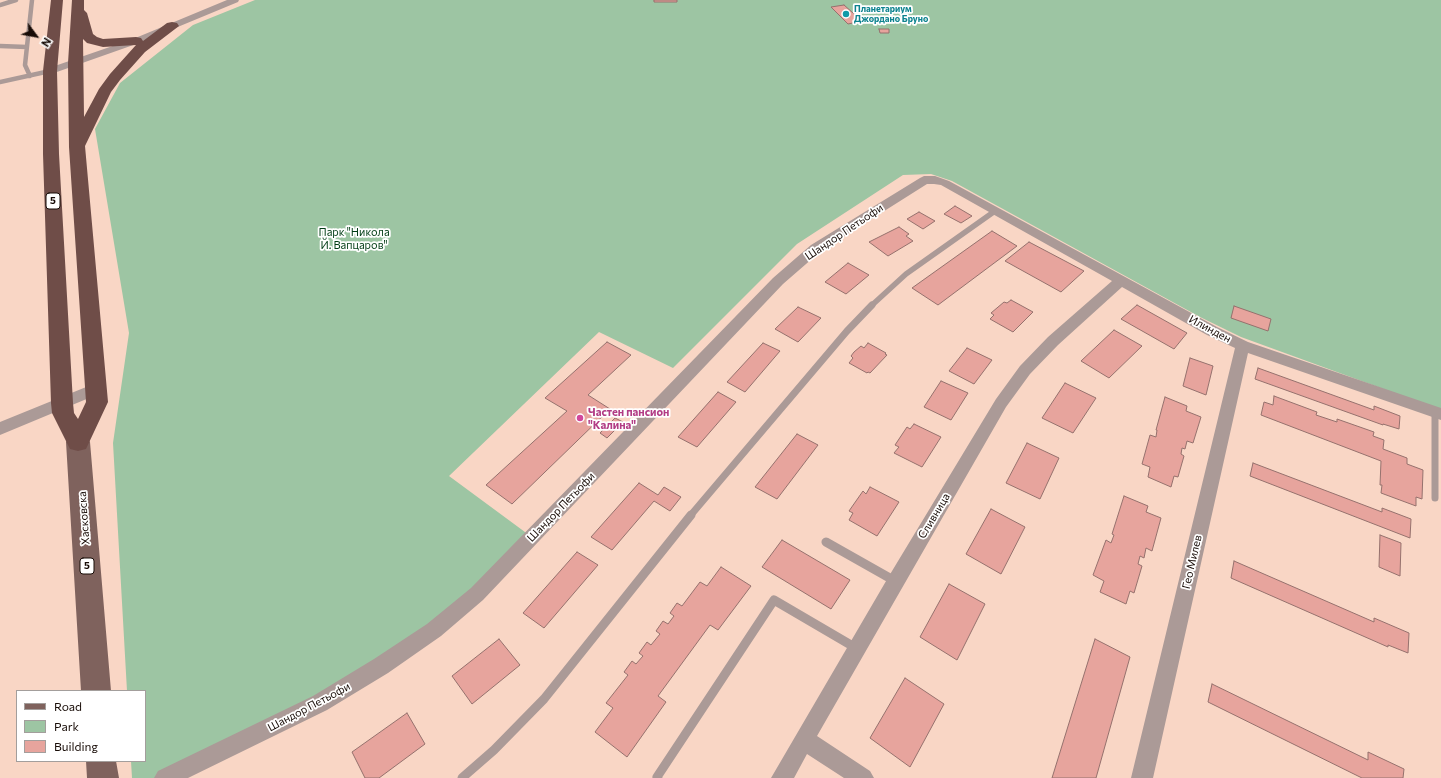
<!DOCTYPE html>
<meta charset="utf-8">
<style>
body{margin:0}
#map{position:relative;width:1441px;height:778px;overflow:hidden;background:#f9d6c5;font-family:Commissioner,sans-serif}
canvas{display:block}
.legend{position:absolute;left:16px;top:690px;width:130px;height:72px;box-sizing:border-box;background:#fff;border:1px solid #a39e9c;margin:0;padding:5px 7px;list-style:none;font-size:12px;color:#180c07}
.legend li{display:flex;align-items:center;gap:8px;height:20px}
.legend b{width:20px;border:1px solid #a39e9c}
.north{position:absolute;left:16px;top:16px;width:40px;height:40px;-webkit-text-stroke:3px #fff;paint-order:stroke;rotate:122deg;font-size:11px;font-weight:700;line-height:16px;text-align:center;color:#180c07}
.north::after{content:'';display:block;margin:auto;width:14px;height:18px;background:#180c07;clip-path:polygon(50% 0,100% 100%,50% 72%,0 100%)}
</style>
<div id="map">
<canvas width="1441" height="778"></canvas>
<ul class="legend">
<li><b style="height:5px;background:#7f625d"></b>Road</li>
<li><b style="height:11px;background:#9dc5a3"></b>Park</li>
<li><b style="height:11px;background:#e7a49d"></b>Building</li>
</ul>
<div class="north">N</div>
</div>
<script>
const ctx = document.querySelector('canvas').getContext('2d');
ctx.lineJoin = 'round';
function fill(path, color) {
  ctx.fillStyle = color;
  ctx.fill(path, 'evenodd');
}
function poly(rows) {
  const path = new Path2D();
  for (const r of rows) {
    path.moveTo(r[0], r[1]);
    for (let i = 2; i < r.length; i += 2) path.lineTo(r[i], r[i + 1]);
  }
  return path;
}
function strokePath(path, color, width, dash) {
  ctx.strokeStyle = color;
  ctx.lineWidth = width;
  ctx.lineCap = dash ? 'butt' : 'round';
  ctx.setLineDash(dash || []);
  ctx.stroke(path);
}
function label(font, color, halo, rows, align = 'center') {
  ctx.font = font + ' Commissioner,sans-serif';
  ctx.lineWidth = 3.5;
  ctx.setLineDash([]);
  ctx.textBaseline = 'middle';
  ctx.strokeStyle = halo;
  ctx.fillStyle = color;
  for (const [text, x, y, turn = 0] of rows) {
    ctx.save();
    ctx.translate(x, y);
    ctx.rotate((+turn || 0) * Math.PI / 180);
    ctx.textAlign = isNaN(turn) ? turn : align;
    if (halo) ctx.strokeText(text, 0, 0);
    ctx.fillText(text, 0, 0);
    ctx.restore();
  }
}
fill(poly([
 [255,0,1441,0,1441,410,1241,337,1200,317,952,181,931,174,903,175,797,244,673,368,599,332,449,476,529,535,476,587,412,641,322,698,157,778,132,778,131,761,145,761,145,691,127,691,113,443,129,333,95,129,120,83,193,25]
]), '#9dc5a3');
const building = poly([
 [654,0,677,0,677,2,654,2,654,0],
 [844,5,862,21,848,24,831,7,844,5],
 [879,29,889,29,889,33,880,33,879,29],
 [955,206,972,216,961,223,944,214,955,206],
 [919,212,935,221,923,229,907,219,919,212],
 [899,227,909,234,906,236,913,241,888,256,869,242,899,227],
 [992,231,1017,246,938,305,912,288,992,231],
 [1029,242,1084,271,1061,292,1005,261,1029,242],
 [848,263,869,275,846,294,825,282,848,263],
 [1011,300,1033,312,1013,332,990,319,994,315,991,313,1004,302,1007,303,1011,300],
 [1137,305,1187,333,1174,349,1121,319,1137,305],
 [1234,306,1271,319,1268,331,1231,318,1234,306],
 [798,307,821,318,798,342,775,329,798,307],
 [1114,330,1142,346,1109,378,1081,361,1114,330],
 [607,342,631,355,588,395,610,409,512,504,486,485,567,411,545,398,607,342],
 [763,343,780,351,745,392,727,382,763,343],
 [868,343,886,353,885,354,887,355,870,373,868,372,867,373,849,363,853,358,851,356,854,352,861,346,864,348,868,343],
 [967,348,992,360,974,384,949,371,967,348],
 [1190,358,1213,366,1206,395,1183,386,1190,358],
 [1258,368,1374,410,1374,406,1400,416,1399,429,1383,424,1383,425,1255,379,1258,368],
 [941,381,968,393,951,420,924,407,941,381],
 [1065,383,1096,398,1073,433,1042,418,1065,383],
 [718,392,736,402,697,447,678,437,718,392],
 [1274,396,1317,412,1316,415,1337,422,1337,419,1374,432,1373,436,1384,440,1383,449,1407,458,1407,464,1423,470,1422,499,1416,497,1416,506,1381,493,1382,485,1380,485,1381,461,1261,415,1264,402,1273,405,1274,396],
 [1165,397,1187,406,1186,411,1201,417,1193,443,1187,441,1185,449,1182,448,1181,454,1184,456,1178,477,1174,476,1171,487,1148,477,1150,467,1142,464,1150,435,1156,437,1157,430,1156,430,1165,397],
 [615,418,623,422,607,438,600,433,615,418],
 [914,424,941,437,922,467,894,453,899,447,895,445,907,427,910,429,914,424],
 [797,434,818,445,777,499,755,487,797,434],
 [1027,443,1059,458,1040,499,1006,483,1027,443],
 [1253,463,1382,512,1382,508,1411,519,1410,538,1250,476,1253,463],
 [639,483,658,495,664,487,681,497,670,511,654,501,612,550,591,537,639,483],
 [870,487,899,502,877,536,849,520,853,513,849,511,863,491,866,494,870,487],
 [1124,496,1148,506,1146,512,1161,518,1152,551,1146,548,1144,558,1140,556,1138,564,1142,566,1134,593,1130,591,1126,604,1100,592,1104,581,1093,575,1106,540,1111,543,1114,535,1112,534,1124,496],
 [991,509,1025,527,1001,574,966,554,991,509],
 [1380,535,1401,543,1400,576,1379,567,1380,535],
 [782,540,850,580,831,609,762,567,782,540],
 [577,552,598,565,544,628,523,613,577,552],
 [1234,561,1374,622,1374,618,1409,633,1408,653,1388,645,1388,647,1231,578,1234,561],
 [721,567,751,586,718,630,710,625,658,696,666,702,627,757,595,732,613,708,606,703,628,675,624,672,632,661,636,664,643,656,639,653,647,642,651,645,660,634,656,631,663,621,668,624,674,616,670,613,677,603,682,606,700,582,707,586,721,567],
 [949,584,985,604,957,660,920,637,949,584],
 [499,639,520,665,472,704,452,676,499,639],
 [1095,639,1130,657,1096,778,1052,778,1095,639],
 [905,678,944,704,910,767,870,738,905,678],
 [1212,684,1368,760,1368,752,1404,769,1403,778,1362,778,1208,702,1212,684],
 [407,713,425,744,379,778,365,778,352,752,407,713]
]);
fill(building, '#e7a49d');
strokePath(building, '#95716d', 1);
strokePath(poly([
 [0,5,16,0],
 [0,46,27,47],
 [30,76,25,65,32,0],
 [0,82,50,71]
]), '#ab9a97', 4.5);
strokePath(poly([
 [871,306,906,274,995,211]
]), '#ab9a97', 5.5);
strokePath(poly([
 [1435,412,1435,498],
 [690,516,847,331,872,305]
]), '#ab9a97', 7);
strokePath(poly([
 [826,542,895,581],
 [462,778,494,750,544,699,691,515],
 [658,778,657,777,774,600,856,648]
]), '#ab9a97', 9);
fill(poly([
 [227,0,239,0,238,2,139,43,54,73,46,73,45,71,46,69,133,39,227,0],
 [924,176,935,176,949,181,1217,327,1248,342,1441,408,1441,420,1248,353,1153,778,1131,778,1235,348,1207,335,1122,287,1058,345,1030,374,1006,407,817,736,870,771,874,778,844,778,807,754,794,778,771,778,889,576,996,399,1020,366,1048,337,1112,281,941,185,934,184,927,184,821,251,783,284,483,600,441,636,388,673,327,710,188,778,154,778,158,771,313,696,374,659,427,624,471,588,773,278,811,245,920,178,924,176],
 [96,383,101,385,104,389,101,393,0,435,0,422,96,383]
]), '#ab9a97');
fill(poly([
 [78,433,86,435,90,442,111,691,81,691,66,442,70,435,78,433],
 [86,761,116,761,119,778,87,778,86,761]
]), '#7f625d');
fill(poly([
 [51,0,63,0,57,71,59,154,73,403,74,413,78,419,86,402,69,147,68,63,72,0,84,0,84,10,87,13,93,34,97,37,103,39,136,37,141,38,143,41,167,23,172,22,177,23,179,26,145,52,120,80,111,92,85,146,108,402,86,449,78,451,70,449,52,413,51,403,43,154,43,71,51,0],
 [83,39,87,43,103,47,136,45,110,74,99,89,84,117,83,39]
]), '#6f4d48');
for (const [x, y, r, color] of [
 [846,14,4,"#0f9aa8"],
 [580,418,4,"#d1479c"]
]) {
  const dot = new Path2D();
  dot.arc(x, y, r, 0, 2 * Math.PI);
  ctx.fillStyle = color;
  ctx.fill(dot);
  strokePath(dot, '#fff', 1.5);
}
label('bold 9px', '#0d838f', '#fff', [
 ["Планетариум",854,9],
 ["Джордано Бруно",854,19]
], 'left');
for (const [x, y, w] of [
 [53,201,14],
 [87,566,14]
]) {
  const box = new Path2D();
  box.roundRect(x - w / 2, y - 8, w, 16, 3);
  ctx.fillStyle = '#fff';
  ctx.fill(box);
  strokePath(box, '#180c07', 1);
}
label('bold 10px', '#180c07', null, [
 ["5",53,201],
 ["5",87,566]
]);
label('11px', '#003c14', '#fff', [
 ["Парк \"Никола",354,232],
 ["Й. Вапцаров\"",354,245]
]);
label('11px', '#180c07', '#fff', [
 ["Шандор Петьофи",844,232,-34],
 ["Илинден",1210,329,28],
 ["Шандор Петьофи",561,507,-46],
 ["Сливница",934,516,-59],
 ["Хасковска",84,518,-94],
 ["Гео Милев",1192,562,-77],
 ["Шандор Петьофи",309,707,-28]
]);
label('bold 11px', '#b23c85', '#fff', [
 ["Частен пансион",588,412],
 ["\"Калина\"",588,425]
], 'left');
</script>
